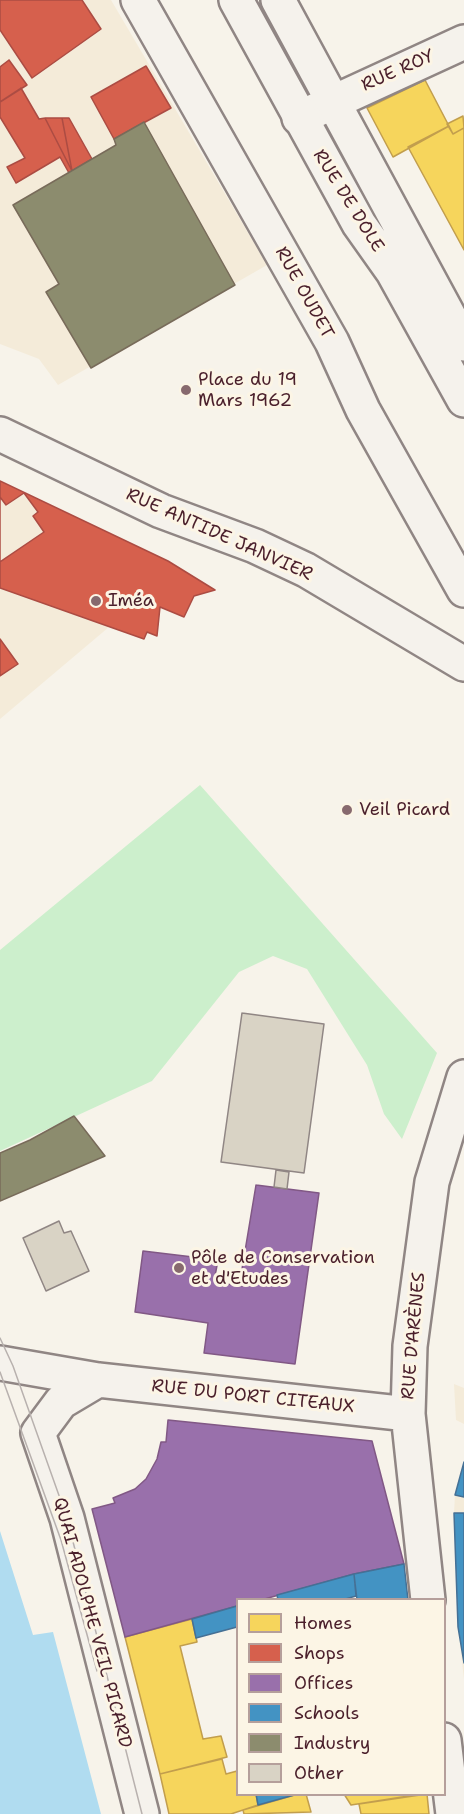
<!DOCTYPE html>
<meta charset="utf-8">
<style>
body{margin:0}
#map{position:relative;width:464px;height:1814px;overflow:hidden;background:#f7f3ea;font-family:"Shantell Sans",sans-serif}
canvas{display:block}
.legend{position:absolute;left:236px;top:1598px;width:210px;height:198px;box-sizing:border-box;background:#fcf5e5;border:2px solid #b59f9b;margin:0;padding:8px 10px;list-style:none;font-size:18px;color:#4a1f2b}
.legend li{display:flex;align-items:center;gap:12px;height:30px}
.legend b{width:30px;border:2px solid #b59f9b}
</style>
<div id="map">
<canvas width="464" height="1814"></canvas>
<ul class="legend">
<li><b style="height:16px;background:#f6d55c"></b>Homes</li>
<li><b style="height:16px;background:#d6604d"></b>Shops</li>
<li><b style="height:16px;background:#9970ab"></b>Offices</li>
<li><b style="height:16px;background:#4393c3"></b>Schools</li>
<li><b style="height:16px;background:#8c8c6e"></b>Industry</li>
<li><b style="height:16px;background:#d9d3c5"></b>Other</li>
</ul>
</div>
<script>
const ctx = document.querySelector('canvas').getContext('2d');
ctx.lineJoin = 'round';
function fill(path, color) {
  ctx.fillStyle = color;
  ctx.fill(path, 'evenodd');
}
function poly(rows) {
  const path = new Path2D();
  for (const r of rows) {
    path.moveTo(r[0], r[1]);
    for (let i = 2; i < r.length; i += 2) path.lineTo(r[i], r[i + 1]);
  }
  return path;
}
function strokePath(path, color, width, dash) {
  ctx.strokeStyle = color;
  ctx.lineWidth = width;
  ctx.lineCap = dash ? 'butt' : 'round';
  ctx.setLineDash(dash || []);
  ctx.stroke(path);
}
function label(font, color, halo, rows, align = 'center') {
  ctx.font = font + ' "Shantell Sans",sans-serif';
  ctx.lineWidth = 6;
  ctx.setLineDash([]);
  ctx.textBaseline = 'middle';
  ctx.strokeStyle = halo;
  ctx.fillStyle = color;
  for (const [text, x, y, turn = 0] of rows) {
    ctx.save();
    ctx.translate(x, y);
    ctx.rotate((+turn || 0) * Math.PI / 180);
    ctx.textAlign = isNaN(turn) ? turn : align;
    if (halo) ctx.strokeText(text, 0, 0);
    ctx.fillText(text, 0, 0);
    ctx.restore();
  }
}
fill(poly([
 [0,0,111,0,267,265,58,385,39,359,0,344],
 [0,481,168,561,215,590,194,596,184,617,160,607,157,636,147,633,144,639,109,627,0,719],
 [454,1384,464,1388,464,1424,456,1420],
 [464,1462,464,1679,458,1627,454,1513,455,1495]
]), '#f4ebd9');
fill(poly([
 [200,785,437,1053,402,1139,384,1114,367,1065,307,969,273,956,239,972,152,1081,0,1151,0,950]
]), '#ccefcc');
fill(poly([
 [0,1531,33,1635,53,1632,101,1814,0,1814]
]), '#b0dcf0');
const homes = poly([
 [425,80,449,126,393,157,367,108,425,80],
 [463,116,464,128,453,134,447,124,463,116],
 [449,126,453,134,464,128,464,250,408,147,449,126],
 [192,1619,197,1642,180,1646,203,1739,221,1736,227,1757,160,1774,125,1637,192,1619],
 [222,1759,226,1774,237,1771,237,1794,256,1794,258,1805,231,1814,169,1814,160,1774,222,1759],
 [298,1794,306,1794,311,1812,244,1814,243,1810,298,1794],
 [344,1794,421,1794,351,1805,344,1794],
 [427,1794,429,1814,361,1814,359,1804,427,1794]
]);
fill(homes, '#f6d55c');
strokePath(homes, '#c29e4d', 1.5);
const shops = poly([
 [0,0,82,0,101,29,32,78,0,30,0,0],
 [9,60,27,85,0,102,0,67,9,60],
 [146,66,171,108,114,139,91,97,146,66],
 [21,88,39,119,45,118,72,171,69,173,60,157,16,183,7,167,25,158,0,117,0,102,21,88],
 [45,118,62,118,72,171,47,122,45,118],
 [62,118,69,118,92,159,72,171,62,118],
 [0,481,168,561,215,590,194,596,184,617,160,607,157,636,147,632,144,639,0,588,0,481],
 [24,493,38,512,33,516,44,532,0,562,0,497,6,505,24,493],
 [0,639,18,664,0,676,0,639]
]);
fill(shops, '#d6604d');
strokePath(shops, '#ac4c43', 1.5);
const offices = poly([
 [256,1185,319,1193,295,1364,204,1353,208,1323,135,1312,143,1251,218,1260,215,1276,219,1277,219,1283,243,1286,243,1282,240,1281,256,1185],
 [168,1420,372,1441,404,1564,354,1574,261,1600,237,1600,237,1606,125,1637,92,1509,115,1503,113,1498,135,1489,146,1479,157,1459,161,1442,166,1442,168,1420]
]);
fill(offices, '#9970ab');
strokePath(offices, '#815885', 1.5);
const schools = poly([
 [464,1462,464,1497,455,1495,464,1462],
 [454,1513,464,1513,464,1663,458,1627,454,1513],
 [404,1564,408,1600,357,1600,354,1574,404,1564],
 [354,1574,356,1596,342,1600,278,1600,277,1595,354,1574],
 [237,1606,237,1627,196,1638,192,1619,237,1606],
 [256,1794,298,1794,258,1805,256,1794]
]);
fill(schools, '#4393c3');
strokePath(schools, '#457095', 1.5);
const industry = poly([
 [144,122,235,285,91,368,46,292,59,284,13,205,116,145,114,139,144,122],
 [74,1116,105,1156,0,1201,0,1153,30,1140,74,1116]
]);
fill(industry, '#8c8c6e');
strokePath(industry, '#786b5a', 1.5);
const building = poly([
 [242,1013,324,1024,304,1173,221,1162,242,1013],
 [276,1170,289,1172,287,1189,274,1187,276,1170],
 [59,1221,64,1233,71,1231,89,1271,46,1291,23,1238,59,1221]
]);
fill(building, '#d9d3c5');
strokePath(building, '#908684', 1.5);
const minor = poly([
 [299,118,464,42],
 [0,1363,98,1380,408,1414],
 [98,1380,61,1402,38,1433,67,1518,142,1814],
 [428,1600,408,1414,410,1346,432,1182,464,1077],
 [444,1740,453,1814]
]);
const major = poly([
 [138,0,332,342,363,410,464,590],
 [236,0,359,224,393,272,464,400],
 [278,0,464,344],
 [0,434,161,511,255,546,306,570,464,664]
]);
strokePath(minor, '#908684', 38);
strokePath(major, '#908684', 38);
strokePath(minor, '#f5f2ec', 33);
strokePath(major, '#f5f2ec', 33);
strokePath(poly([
 [0,1338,13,1366,67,1518,142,1814],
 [0,1372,61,1540,97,1671]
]), '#b8b1ae', 1.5);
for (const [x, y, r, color] of [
 [186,390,6,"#87696e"],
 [96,601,6,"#87696e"],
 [347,810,6,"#87696e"],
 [179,1268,6,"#87696e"]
]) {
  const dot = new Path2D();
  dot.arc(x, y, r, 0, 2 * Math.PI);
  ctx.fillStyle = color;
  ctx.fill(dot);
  strokePath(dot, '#fcf5e5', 2);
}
label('18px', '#4a1f2b', '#fcf5e5', [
 ["RUE ROY",398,71,-24],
 ["RUE DE DOLE",348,201,58],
 ["RUE OUDET",304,293,61],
 ["RUE ANTIDE JANVIER",219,535,24],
 ["RUE D'ARÈNES",414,1336,-85],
 ["RUE DU PORT CITEAUX",253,1397,6],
 ["QUAI ADOLPHE VEIL PICARD",92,1623,75]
]);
label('18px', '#4a1f2b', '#fcf5e5', [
 ["Place du 19",198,380],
 ["Mars 1962",198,401],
 ["Iméa",108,601],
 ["Veil Picard",359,810],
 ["Pôle de Conservation",191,1258],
 ["et d'Etudes",191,1279]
], 'left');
</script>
